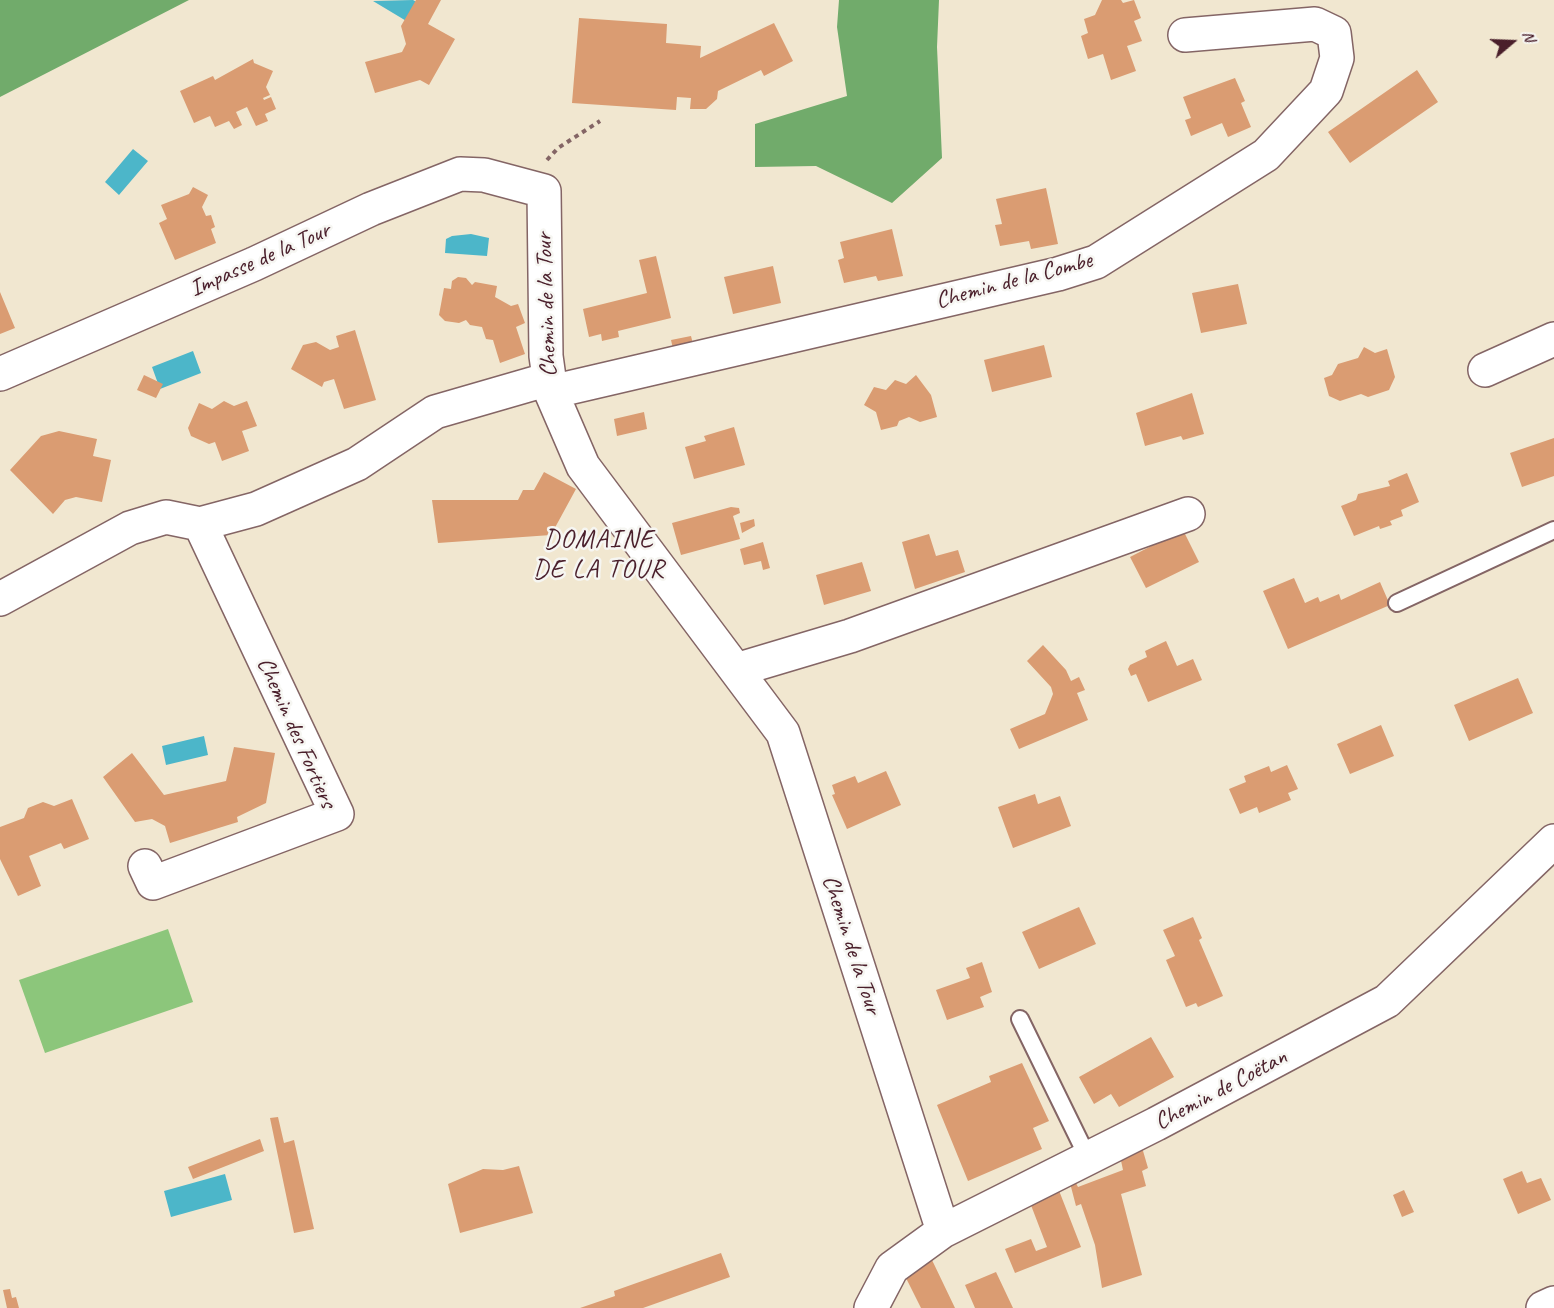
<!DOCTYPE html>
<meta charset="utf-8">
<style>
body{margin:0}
#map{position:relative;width:1554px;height:1308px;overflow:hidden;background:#f1e7d0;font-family:Caveat,sans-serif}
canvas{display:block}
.north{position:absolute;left:1482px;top:12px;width:60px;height:60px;-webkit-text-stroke:4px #f6f6f2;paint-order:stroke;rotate:71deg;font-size:16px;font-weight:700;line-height:24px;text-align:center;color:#4a1f2b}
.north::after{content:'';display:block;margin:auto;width:21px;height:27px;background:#4a1f2b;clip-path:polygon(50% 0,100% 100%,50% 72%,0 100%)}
</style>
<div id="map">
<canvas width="1554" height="1308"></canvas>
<div class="north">N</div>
</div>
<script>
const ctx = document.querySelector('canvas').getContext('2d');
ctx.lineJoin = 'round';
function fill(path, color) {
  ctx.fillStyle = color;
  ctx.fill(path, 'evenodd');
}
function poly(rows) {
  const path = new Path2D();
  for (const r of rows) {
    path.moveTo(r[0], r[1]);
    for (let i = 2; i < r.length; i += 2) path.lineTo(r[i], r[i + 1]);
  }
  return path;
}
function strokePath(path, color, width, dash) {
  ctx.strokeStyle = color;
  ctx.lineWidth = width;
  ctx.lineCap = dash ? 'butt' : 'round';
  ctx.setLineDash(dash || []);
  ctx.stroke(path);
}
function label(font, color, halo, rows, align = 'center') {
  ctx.font = font + ' Caveat,sans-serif';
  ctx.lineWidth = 5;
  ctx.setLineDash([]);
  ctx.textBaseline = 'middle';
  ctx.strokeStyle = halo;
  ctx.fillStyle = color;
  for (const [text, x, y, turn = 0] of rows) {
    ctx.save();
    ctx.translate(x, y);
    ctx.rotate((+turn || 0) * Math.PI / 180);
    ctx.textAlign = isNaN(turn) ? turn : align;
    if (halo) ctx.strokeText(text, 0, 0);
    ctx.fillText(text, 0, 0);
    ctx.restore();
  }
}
fill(poly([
 [168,929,193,1002,45,1053,19,980]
]), '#8cc67b');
fill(poly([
 [0,0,189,0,0,97],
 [839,0,939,0,937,47,942,158,892,203,816,166,755,167,755,124,847,96,837,27]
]), '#71ab6b');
fill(poly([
 [413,0,429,9,418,28,373,1],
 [133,149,148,161,119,195,105,182],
 [471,234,489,238,487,256,445,253,446,239,452,236],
 [193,351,201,373,160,389,152,367],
 [204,736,208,755,166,765,162,746],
 [225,1174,232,1200,171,1217,164,1191]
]), '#4cb6c9');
fill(poly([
 [416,0,441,0,428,24,455,39,429,85,420,80,375,93,365,62,402,52,406,44,401,26],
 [1102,0,1121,0,1123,3,1134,0,1141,18,1134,21,1142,41,1127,46,1136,71,1111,80,1103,54,1088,59,1081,36,1088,33,1084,19,1095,15],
 [579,18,667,24,666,43,701,46,700,58,774,23,793,61,764,76,761,70,718,91,717,99,706,109,690,109,691,98,677,97,676,110,572,103],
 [253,59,254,63,273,71,266,87,270,95,263,98,264,100,271,97,276,109,265,114,268,121,256,126,247,107,236,112,242,125,234,129,229,121,215,127,210,116,194,123,180,91,213,76,215,80],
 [1417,70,1438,102,1350,163,1328,132],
 [1235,78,1245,101,1241,103,1251,127,1228,137,1222,123,1191,136,1185,120,1191,118,1183,97],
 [193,187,208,195,202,207,206,216,211,215,215,227,211,229,216,243,175,260,159,223,167,219,161,205,189,194],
 [1046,188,1058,244,1031,249,1029,241,1000,246,995,225,1002,224,996,199],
 [892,229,903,276,878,281,876,276,844,283,838,260,844,258,840,242],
 [656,256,671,318,618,331,619,337,602,341,601,334,589,337,583,309,647,293,639,260],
 [773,266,781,303,733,314,724,277],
 [458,277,466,278,472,285,475,282,497,286,495,297,511,306,518,304,525,323,516,327,525,354,500,363,493,340,486,339,482,327,470,325,466,320,459,323,445,321,439,315,444,288,451,289,452,281],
 [1238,284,1247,324,1201,333,1192,293],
 [0,292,15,328,0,334],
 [355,330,376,400,344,409,334,379,324,382,322,387,291,369,303,345,316,342,330,350,339,347,336,336],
 [691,336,694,348,674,353,671,340],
 [1044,345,1052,377,992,392,984,360],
 [1364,347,1375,353,1387,349,1395,377,1389,390,1368,397,1361,394,1340,401,1329,396,1324,378,1332,375,1338,364,1358,358],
 [144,375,163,384,156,398,137,390],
 [916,375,931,395,937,417,920,422,909,417,899,421,897,426,881,430,876,412,864,405,874,387,886,390,895,380,906,384],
 [1192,393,1204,434,1183,440,1181,436,1145,446,1136,413],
 [224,401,234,406,247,401,257,426,242,431,249,451,222,461,215,442,209,444,191,436,188,428,199,403,212,409],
 [644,412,647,429,617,436,614,419],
 [734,427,745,465,694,479,685,447,706,441,704,436],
 [59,431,97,439,93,456,111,460,102,502,76,497,65,500,53,514,10,470,41,436],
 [1554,438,1554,476,1522,487,1510,453],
 [544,472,576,489,551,535,438,543,432,500,518,500,523,490,534,490],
 [1407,473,1419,502,1401,510,1403,516,1390,521,1392,525,1380,529,1379,526,1354,536,1341,506,1356,500,1358,494,1390,486,1388,481],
 [731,507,739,508,740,513,733,516,740,539,681,555,672,523],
 [754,519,755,526,742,533,740,523],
 [1180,524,1199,562,1146,588,1130,557,1163,540],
 [929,534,936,556,958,550,965,572,915,589,902,542],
 [763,542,770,568,763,570,761,561,744,565,740,549],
 [862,562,871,591,824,605,816,575],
 [1294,578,1305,603,1318,597,1320,602,1339,594,1341,600,1380,582,1390,605,1288,649,1263,591],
 [1166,641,1177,666,1193,659,1202,680,1148,702,1136,674,1131,676,1128,669,1130,665,1147,657,1145,651],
 [1043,645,1066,670,1071,681,1079,677,1085,690,1077,693,1088,720,1019,749,1010,729,1045,714,1053,694,1051,687,1027,661],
 [1518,678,1533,713,1469,741,1454,705],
 [1381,725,1394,756,1350,774,1337,744],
 [234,747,275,753,266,803,237,817,238,822,170,843,165,826,152,819,135,822,103,777,132,753,164,795,226,781],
 [1287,765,1298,789,1288,793,1291,800,1259,813,1257,807,1240,814,1229,789,1246,782,1244,776,1269,766,1271,772],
 [886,771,901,805,847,829,832,795,835,794,832,785,855,776,858,783],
 [1035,794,1038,804,1060,796,1071,826,1013,848,998,807],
 [72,799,89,839,64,849,61,843,29,856,41,886,18,896,0,859,0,827,24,818,28,808,43,802,54,806],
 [1079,907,1096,944,1039,969,1022,932],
 [1193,917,1202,938,1199,940,1223,996,1198,1007,1196,1003,1186,1007,1166,960,1175,956,1163,930],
 [982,962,992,992,980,997,984,1007,947,1020,936,990,970,978,966,968],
 [1151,1037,1174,1077,1119,1107,1111,1094,1094,1104,1079,1077],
 [1022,1063,1049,1121,1033,1128,1042,1149,968,1181,937,1105,991,1082,989,1076],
 [278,1117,284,1143,294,1140,314,1229,294,1233,270,1118],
 [260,1139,264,1151,193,1179,188,1167],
 [1141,1144,1148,1168,1142,1171,1146,1186,1121,1194,1142,1275,1102,1288,1095,1245,1081,1204,1076,1206,1070,1183,1075,1181,1078,1187,1123,1170,1120,1156],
 [519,1166,533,1213,460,1233,448,1184,483,1169,503,1170],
 [1522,1171,1527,1183,1541,1178,1551,1200,1518,1214,1503,1179],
 [1058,1188,1081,1247,1015,1273,1005,1249,1031,1239,1036,1251,1047,1247,1029,1200],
 [1404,1190,1414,1212,1402,1217,1393,1195],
 [721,1253,730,1277,643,1308,580,1308,615,1296,614,1291],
 [932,1260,955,1308,921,1308,904,1274],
 [996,1272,1013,1308,975,1308,965,1285],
 [10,1289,12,1298,16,1297,19,1308,7,1308,3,1290]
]), '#da9c72');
const lane = poly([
 [1397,603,1554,530],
 [1020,1019,1088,1158]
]);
const street = poly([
 [1485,370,1554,339],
 [0,374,254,264,371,209,460,174,484,175,544,191,546,356,551,392,583,466,783,733,943,1231],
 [551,392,1058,274,1096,262,1266,155,1326,91,1337,58,1334,33,1315,24,1185,35],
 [0,599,130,528,166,517,200,524,256,509,357,464,435,412,549,379],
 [736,670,850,636,1188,514],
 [145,866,153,883,337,814,200,524],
 [871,1308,892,1268,943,1231,1156,1124,1387,1001,1554,841]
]);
const secondary = poly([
 [1543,1308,1554,1303]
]);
strokePath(lane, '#846565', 20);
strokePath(street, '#846565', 36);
strokePath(secondary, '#846565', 36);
strokePath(poly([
 [547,160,558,148,600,121]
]), '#846565', 4, [4.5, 4.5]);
strokePath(lane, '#fff', 16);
strokePath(street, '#fff', 33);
strokePath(secondary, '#fff', 33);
label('24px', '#4a1f2b', '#f6f6f2', [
 ["Impasse de la Tour",260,260,-24],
 ["Chemin de la Combe",1014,281,-15],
 ["Chemin de la Tour",547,305,-92],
 ["Chemin des Fortiers",296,733,66],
 ["Chemin de la Tour",851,945,72],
 ["Chemin de Coëtan",1221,1090,-28]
]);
ctx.letterSpacing = '1.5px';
label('26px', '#4a1f2b', '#f6f6f2', [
 ["DOMAINE",599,540],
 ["DE LA TOUR",599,570]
]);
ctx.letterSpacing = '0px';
</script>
